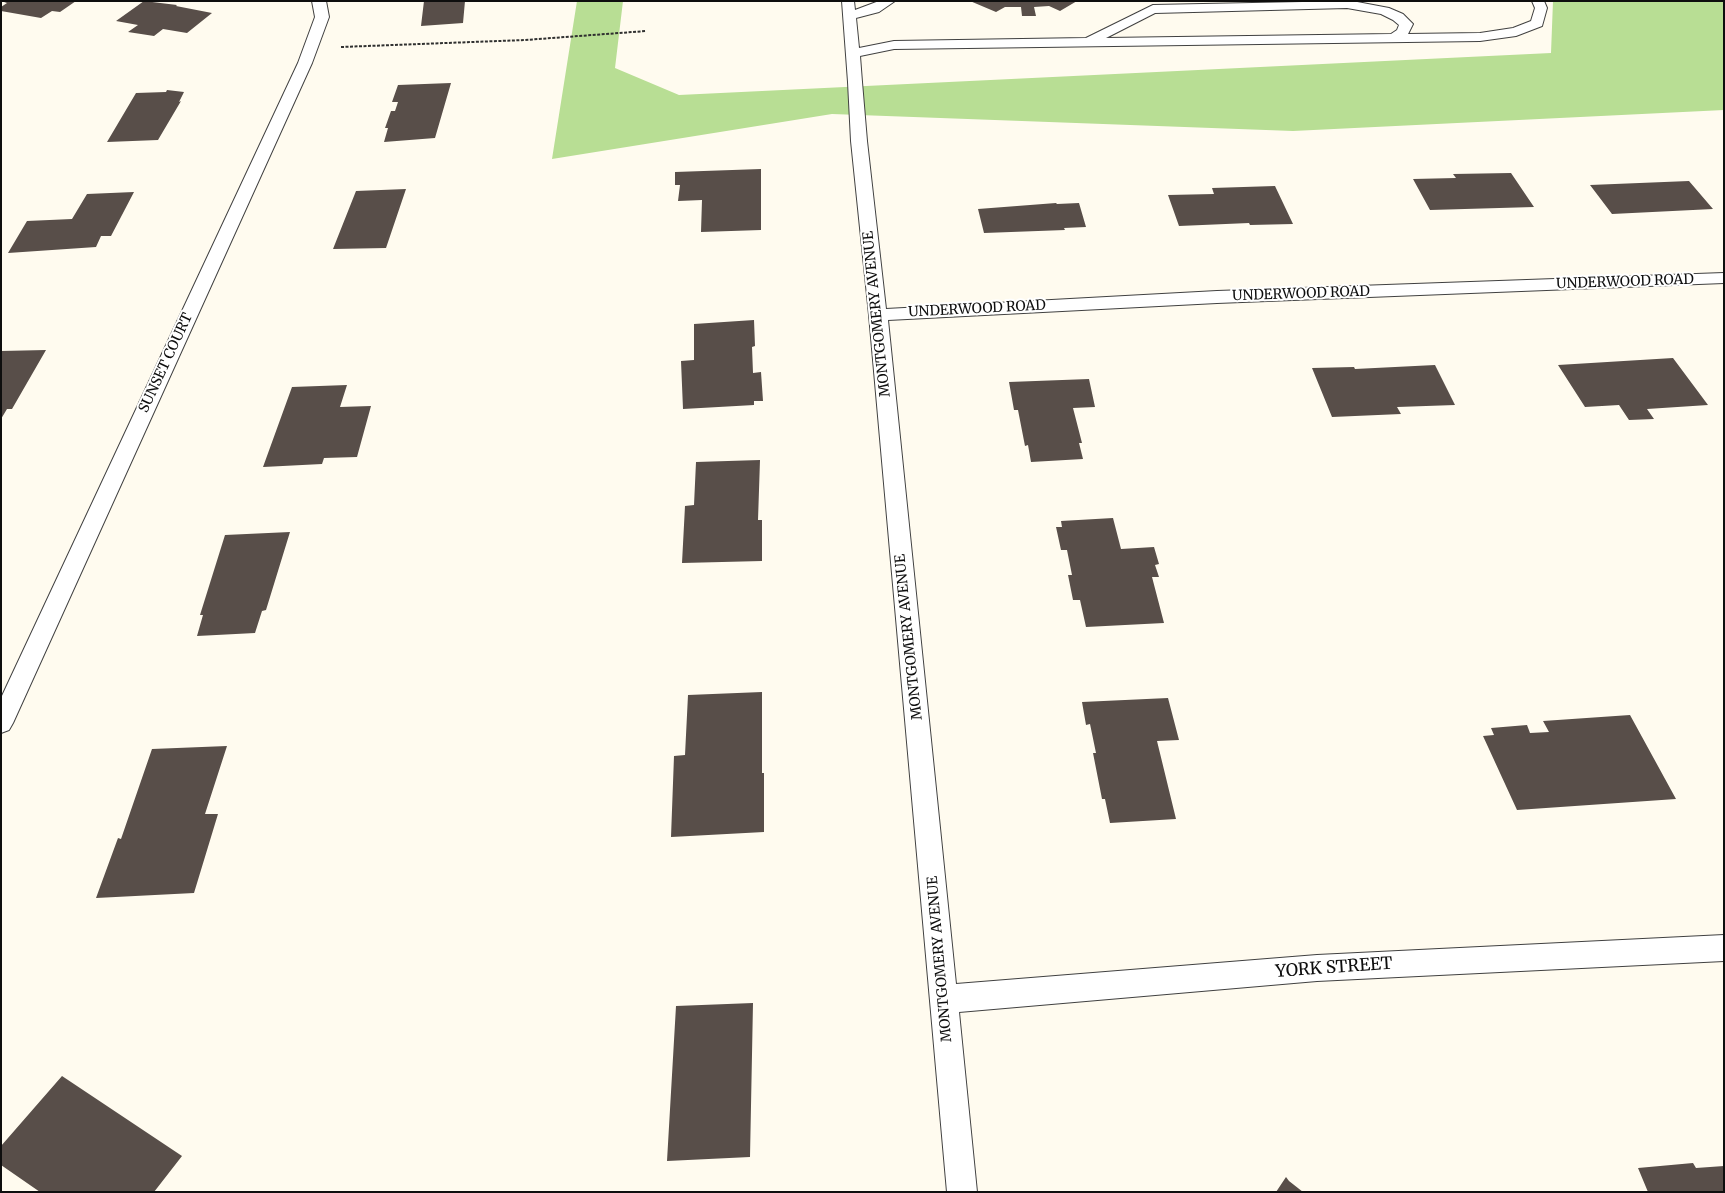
<!DOCTYPE html>
<style>
body{margin:0}
#map{position:relative;width:1725px;height:1193px;overflow:hidden;background:#fffbef;font-family:Merriweather,serif}
canvas{display:block}
.frame{position:absolute;inset:0;border:2px solid #0e0e0e;pointer-events:none}
</style>
<div id="map">
<canvas width="1725" height="1193"></canvas>
<div class="frame"></div>
</div>
<script>
const ctx = document.querySelector('canvas').getContext('2d');
ctx.lineJoin = 'round';
function fill(path, color) {
  ctx.fillStyle = color;
  ctx.fill(path, 'evenodd');
}
function poly(rows) {
  const path = new Path2D();
  for (const r of rows) {
    path.moveTo(r[0], r[1]);
    for (let i = 2; i < r.length; i += 2) path.lineTo(r[i], r[i + 1]);
  }
  return path;
}
function strokePath(path, color, width, dash) {
  ctx.strokeStyle = color;
  ctx.lineWidth = width;
  ctx.lineCap = dash ? 'butt' : 'round';
  ctx.setLineDash(dash || []);
  ctx.stroke(path);
}
function label(font, color, halo, rows, align = 'center') {
  ctx.font = font + ' Merriweather,serif';
  ctx.lineWidth = 4;
  ctx.setLineDash([]);
  ctx.textBaseline = 'middle';
  ctx.strokeStyle = halo;
  ctx.fillStyle = color;
  for (const [text, x, y, turn = 0] of rows) {
    ctx.save();
    ctx.translate(x, y);
    ctx.rotate((+turn || 0) * Math.PI / 180);
    ctx.textAlign = isNaN(turn) ? turn : align;
    if (halo) ctx.strokeText(text, 0, 0);
    ctx.fillText(text, 0, 0);
    ctx.restore();
  }
}
fill(poly([
 [577,1,623,1,615,68,679,95,1551,53,1553,1,1724,1,1724,110,1293,131,832,114,552,159]
]), '#b8de94');
fill(poly([
 [1,1,76,1,60,12,52,11,41,18,1,11,1,7,7,3],
 [144,1,177,5,176,6,212,13,187,33,163,29,154,36,128,32,138,25,116,21],
 [424,1,465,1,463,23,421,26],
 [970,1,1077,1,1060,11,1049,6,1034,7,1036,16,1022,16,1021,7,1005,7,996,12],
 [451,83,435,138,384,142,388,128,385,128,391,111,395,111,398,102,392,102,398,85],
 [167,90,184,92,179,102,181,101,158,140,107,142,136,93,166,92],
 [761,169,761,230,701,232,702,200,678,201,680,185,675,185,675,172],
 [1511,173,1534,207,1430,210,1413,179,1456,178,1453,174],
 [1689,181,1713,209,1612,214,1590,185],
 [1275,186,1293,224,1250,225,1249,223,1179,226,1168,195,1214,194,1212,188],
 [406,189,386,248,333,249,356,191],
 [134,192,111,236,101,236,96,247,8,253,27,221,72,219,87,194],
 [1056,203,1057,204,1079,203,1086,227,1064,228,1065,230,984,233,978,209],
 [754,320,755,346,752,347,753,373,761,372,763,401,754,401,754,405,683,409,681,361,694,360,694,324],
 [46,350,12,409,7,409,1,419,1,351],
 [1673,358,1708,405,1647,409,1654,419,1629,420,1619,405,1585,407,1558,365],
 [1435,365,1455,405,1397,407,1401,414,1332,417,1312,368,1354,367,1355,369],
 [1089,379,1095,407,1073,408,1082,443,1079,443,1083,459,1031,462,1028,445,1025,446,1018,410,1014,410,1009,382],
 [347,385,340,407,371,406,357,457,324,458,322,464,263,467,292,387],
 [760,460,758,520,762,520,762,561,682,563,685,506,694,505,696,462],
 [1113,518,1121,549,1154,547,1159,564,1155,565,1159,577,1152,577,1164,623,1086,627,1080,600,1073,600,1068,575,1072,575,1067,550,1061,550,1056,527,1062,527,1061,521],
 [290,532,266,610,262,611,255,633,197,636,203,615,200,615,225,535],
 [762,692,762,773,764,773,764,832,671,837,674,756,685,755,688,695],
 [1168,698,1179,740,1157,741,1176,819,1110,823,1105,799,1102,799,1093,753,1096,753,1090,724,1086,725,1082,702],
 [1630,715,1676,799,1517,810,1483,736,1494,735,1491,728,1527,725,1530,733,1549,732,1543,721],
 [227,746,205,814,218,814,194,893,96,898,118,838,121,839,152,749],
 [753,1003,750,1157,667,1161,676,1006],
 [62,1076,182,1156,154,1192,40,1192,1,1165,1,1146],
 [1693,1163,1696,1168,1724,1166,1724,1192,1648,1192,1638,1168],
 [1286,1177,1289,1181,1303,1192,1276,1192]
]), '#584e49');
const service = poly([
 [842,1,854,1,855,10,879,1,895,1,879,12,856,18,859,48,894,41,1086,38,1153,5,1352,1,1389,8,1403,14,1413,24,1408,34,1480,33,1513,28,1531,21,1535,8,1532,1,1544,1,1547,8,1542,26,1516,36,1480,41,894,49,860,56,862,82,860,85,855,86,850,85,848,82,842,1],
 [1347,8,1381,14,1393,20,1399,25,1397,30,1391,34,1106,38,1155,13,1347,8]
]);
const minor = poly([
 [312,1,326,1,329,17,312,63,13,723,9,730,1,733,1,698,298,63,315,17,312,1],
 [855,78,860,79,862,82,867,141,886,309,1217,291,1724,273,1724,283,1217,303,888,320,956,984,1317,955,1724,935,1724,961,1317,981,959,1012,977,1192,947,1192,869,315,851,141,848,82,850,79,855,78]
]);
strokePath(service, '#414141', 2);
strokePath(minor, '#414141', 2);
strokePath(poly([
 [341,47,525,40,646,31]
]), '#303030', 2, [3, 1.5]);
fill(service, '#fff');
fill(minor, '#fff');
label('14px', '#0e0e0e', '#fff', [
 ["UNDERWOOD ROAD",1625,282,-2],
 ["UNDERWOOD ROAD",1301,294,-2],
 ["UNDERWOOD ROAD",977,309,-3],
 ["MONTGOMERY AVENUE",877,314,-96],
 ["SUNSET COURT",166,363,-65],
 ["MONTGOMERY AVENUE",909,637,-96],
 ["MONTGOMERY AVENUE",940,959,-95]
]);
label('17px', '#0e0e0e', '#fff', [
 ["YORK STREET",1334,968,-4]
]);
</script>
